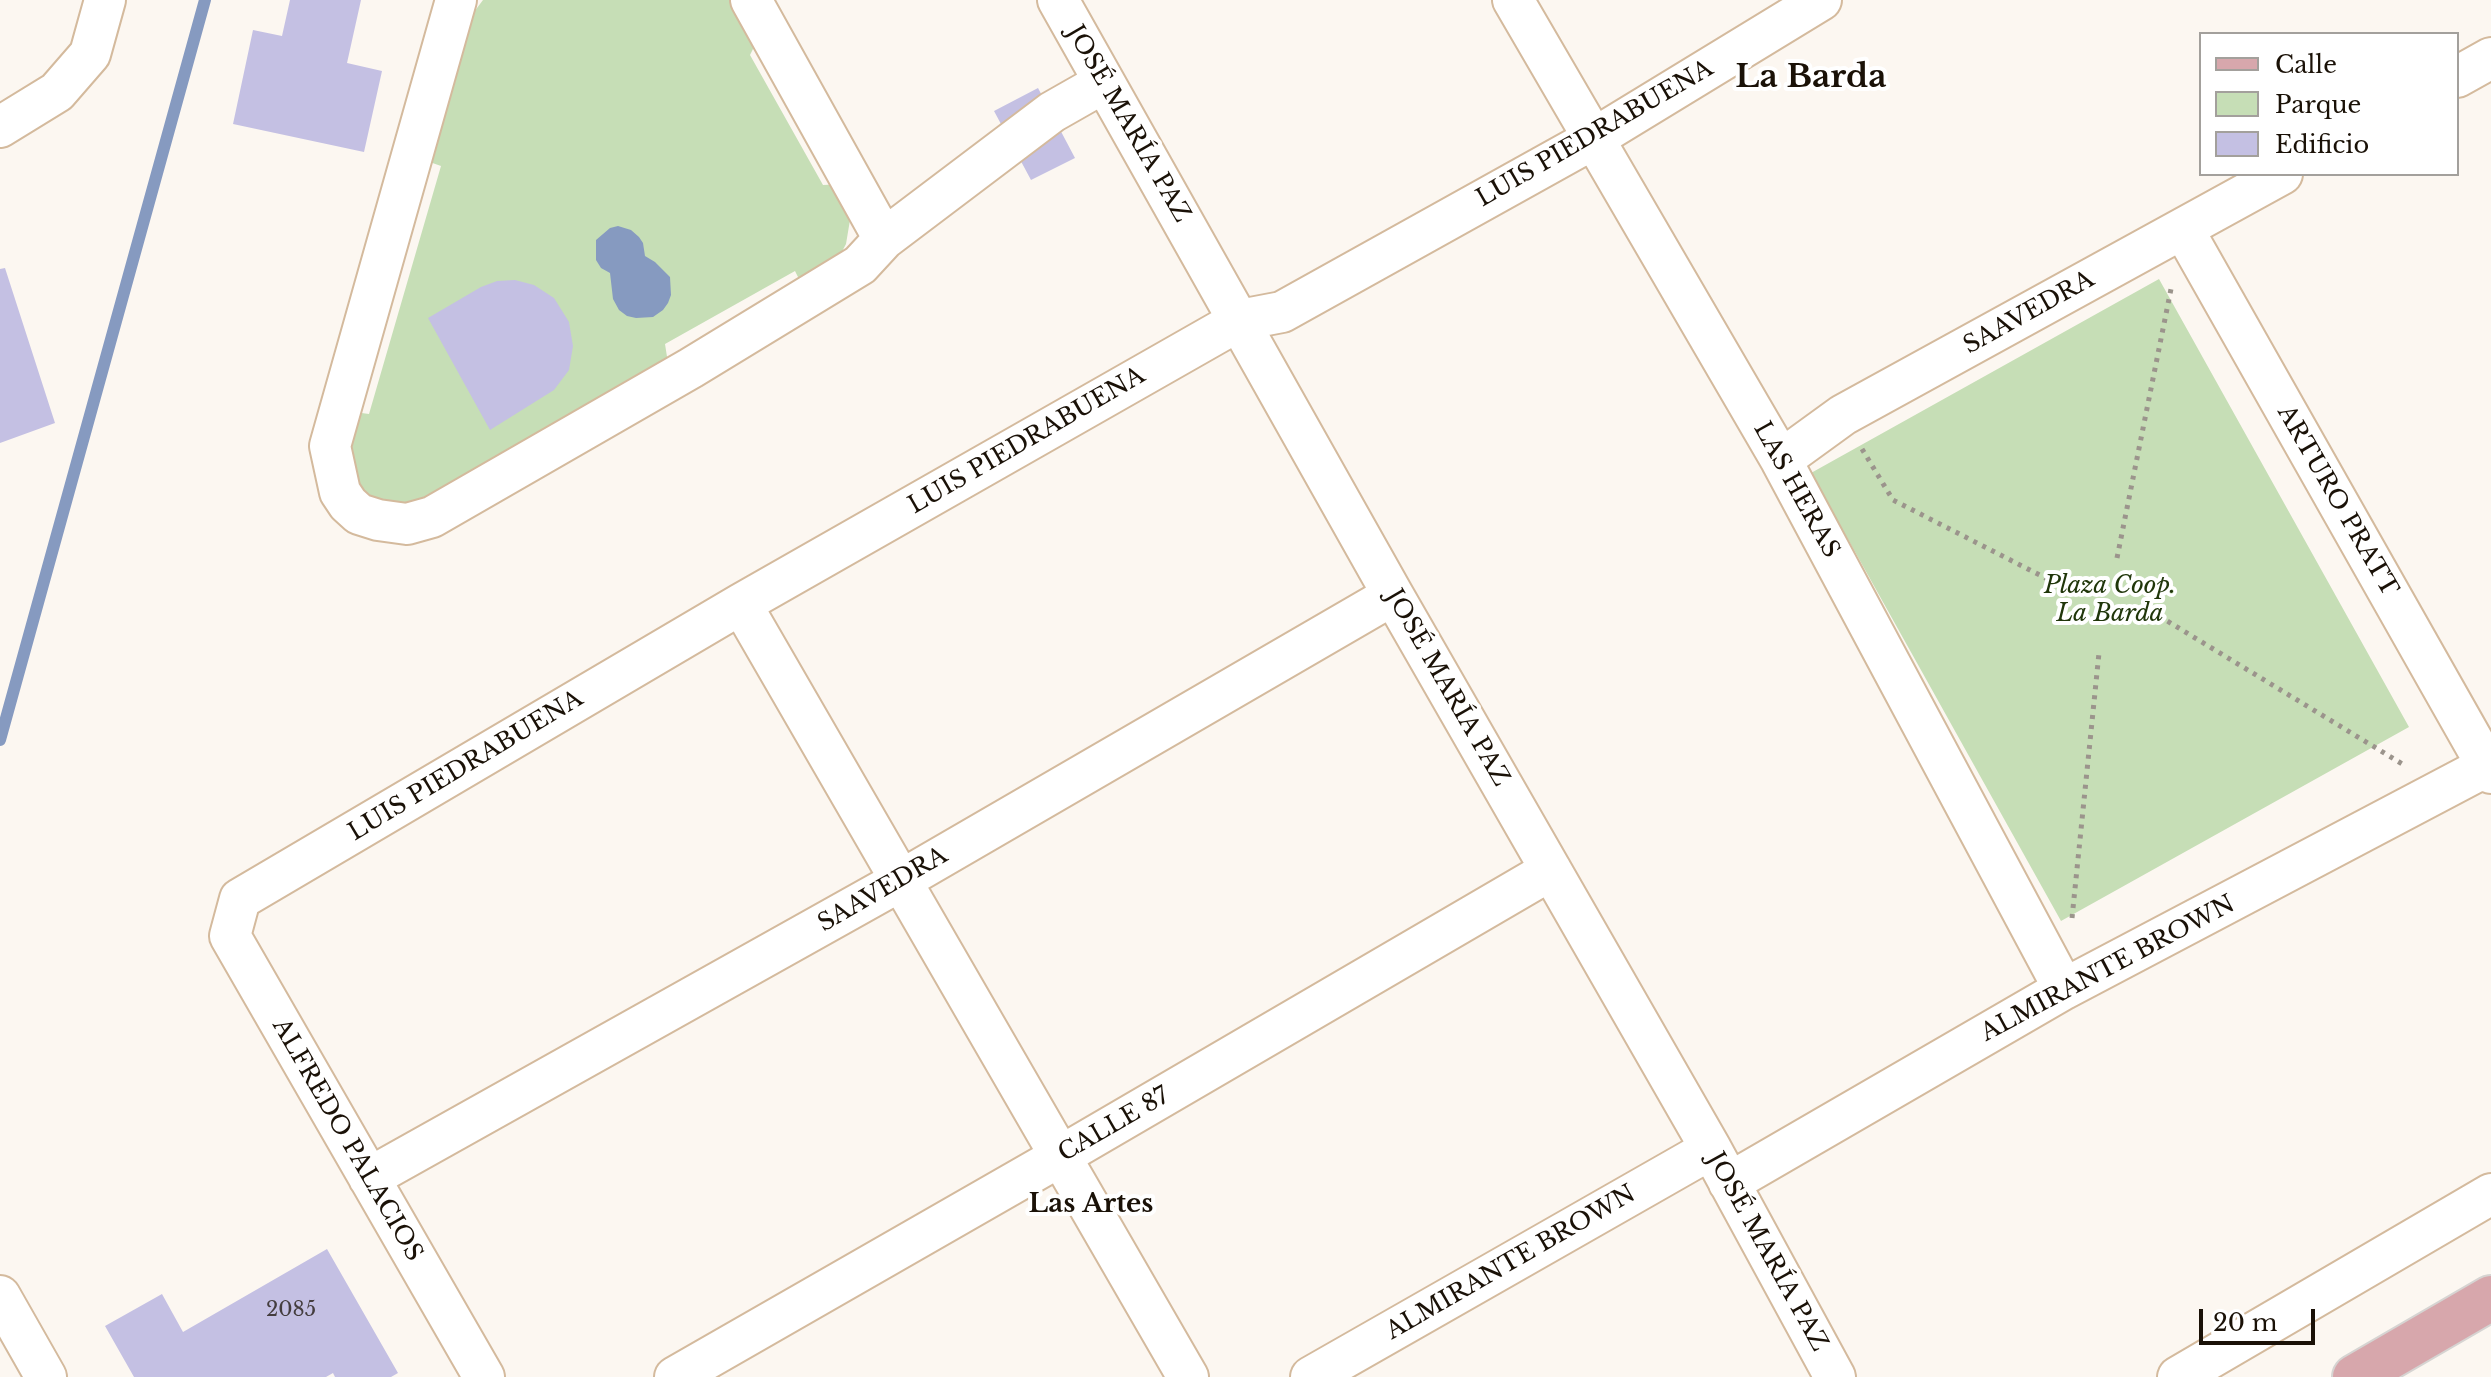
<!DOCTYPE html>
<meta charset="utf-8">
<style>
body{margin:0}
#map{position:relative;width:2491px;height:1377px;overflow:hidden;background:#fcf7f1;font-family:"Libre Baskerville",serif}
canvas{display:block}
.legend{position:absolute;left:2199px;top:32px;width:260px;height:144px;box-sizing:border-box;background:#fff;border:2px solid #a3a09c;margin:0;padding:10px 14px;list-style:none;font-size:24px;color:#1a1107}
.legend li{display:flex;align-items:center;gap:16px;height:40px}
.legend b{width:40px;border:2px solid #a3a09c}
.scale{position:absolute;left:2199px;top:1309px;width:116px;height:36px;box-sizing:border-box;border:4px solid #1a1107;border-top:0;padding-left:10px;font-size:24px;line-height:28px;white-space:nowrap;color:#1a1107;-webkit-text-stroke:6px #fff;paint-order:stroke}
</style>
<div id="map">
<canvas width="2491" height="1377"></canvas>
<ul class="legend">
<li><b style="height:10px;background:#d7a7ac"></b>Calle</li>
<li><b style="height:22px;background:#c6deb6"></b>Parque</li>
<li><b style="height:22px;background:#c4c0e3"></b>Edificio</li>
</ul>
<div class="scale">20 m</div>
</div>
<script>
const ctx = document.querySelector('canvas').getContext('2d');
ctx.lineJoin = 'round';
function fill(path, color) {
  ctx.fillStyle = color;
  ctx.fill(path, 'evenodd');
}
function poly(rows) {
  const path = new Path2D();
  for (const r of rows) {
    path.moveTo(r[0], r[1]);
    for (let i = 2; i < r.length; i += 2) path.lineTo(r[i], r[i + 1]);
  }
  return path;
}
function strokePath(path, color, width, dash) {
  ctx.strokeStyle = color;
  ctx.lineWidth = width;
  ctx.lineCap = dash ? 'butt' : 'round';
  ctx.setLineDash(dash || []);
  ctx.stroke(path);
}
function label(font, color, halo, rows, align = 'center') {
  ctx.font = font + ' "Libre Baskerville",serif';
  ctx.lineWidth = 8;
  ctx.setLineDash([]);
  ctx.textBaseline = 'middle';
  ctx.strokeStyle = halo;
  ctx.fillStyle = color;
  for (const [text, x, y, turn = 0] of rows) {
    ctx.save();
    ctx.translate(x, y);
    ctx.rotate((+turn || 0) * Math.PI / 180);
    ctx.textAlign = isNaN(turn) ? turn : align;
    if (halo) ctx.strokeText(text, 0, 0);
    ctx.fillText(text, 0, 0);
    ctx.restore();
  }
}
fill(poly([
 [483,0,738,0,759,37,750,55,823,185,845,184,851,214,846,244,839,257,802,285,795,271,665,344,668,363,420,507,372,505,345,466,354,412,369,414,441,166,424,160,459,32],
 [2159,279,2409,727,2061,921,1811,473]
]), '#c6deb6');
fill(poly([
 [618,226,631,230,639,237,643,243,645,256,655,262,670,277,671,295,668,303,663,310,653,317,636,318,627,316,619,310,613,299,610,273,601,268,596,260,596,240,610,228]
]), '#869ac0');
strokePath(poly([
 [0,740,205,0]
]), '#869ac0', 12);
fill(poly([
 [290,0,361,0,347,63,382,71,364,152,233,124,253,30,282,36],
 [1038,88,1075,158,1031,180,994,111],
 [5,268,55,423,0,443,0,269],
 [515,280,534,285,554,298,569,322,573,346,569,370,554,390,490,430,428,318,481,287,497,281],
 [327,1249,398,1373,391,1377,335,1377,333,1373,326,1377,134,1377,105,1326,162,1294,183,1332]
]), '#c4c0e3');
const street = poly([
 [456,0,330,446,340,492,348,504,359,514,378,520,407,524,432,517,691,368,860,265,884,239,1052,112,1103,83],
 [751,0,884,239],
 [1058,0,1393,595,1711,1149,1835,1377],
 [1513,0,1781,460,2064,989],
 [2457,77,2491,58],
 [0,127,57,92,90,54,105,0],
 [2183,229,2491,773],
 [1781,460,1843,415,2282,174],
 [741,604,1188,1377],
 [369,1178,900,881,1393,595],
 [1729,1183,2064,989,2491,764],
 [0,1296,46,1377],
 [484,1377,230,936,240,899,741,604,1240,320,1282,312,1593,139,1821,0],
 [675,1377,1059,1157,1551,870],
 [1311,1377,1711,1149],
 [2178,1377,2491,1194]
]);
const primary = poly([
 [2355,1377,2491,1298]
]);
strokePath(street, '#d4ba9d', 44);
strokePath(primary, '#d6d4d2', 48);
strokePath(poly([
 [1862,449,1893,500,2067,589],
 [2117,558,2171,289],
 [2159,616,2404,765],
 [2072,918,2099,653]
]), '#9b948c', 5, [4, 6]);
strokePath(street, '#fff', 40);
strokePath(primary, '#d7a7ac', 44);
label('20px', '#443d3e', null, [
 ["2085",291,1310]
]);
label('24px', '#1a1107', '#fff', [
 ["JOSÉ MARÍA PAZ",1128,124,60],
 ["LUIS PIEDRABUENA",1595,134,-30],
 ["SAAVEDRA",2029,313,-29],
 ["LUIS PIEDRABUENA",1027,441,-30],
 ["LAS HERAS",1796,490,61],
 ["ARTURO PRATT",2337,501,60],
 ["JOSÉ MARÍA PAZ",1447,688,60],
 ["LUIS PIEDRABUENA",466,766,-31],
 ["SAAVEDRA",883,890,-30],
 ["ALMIRANTE BROWN",2108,969,-28],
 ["CALLE 87",1114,1125,-30],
 ["ALFREDO PALACIOS",347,1140,60],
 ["JOSÉ MARÍA PAZ",1767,1252,61],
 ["ALMIRANTE BROWN",1511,1263,-30]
]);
label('italic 24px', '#20360a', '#fff', [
 ["Plaza Coop.",2110,586],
 ["La Barda",2110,614]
]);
label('bold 26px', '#1a1107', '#fff', [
 ["Las Artes",1091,1205]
]);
label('bold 32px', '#1a1107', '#fff', [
 ["La Barda",1811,78]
]);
</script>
